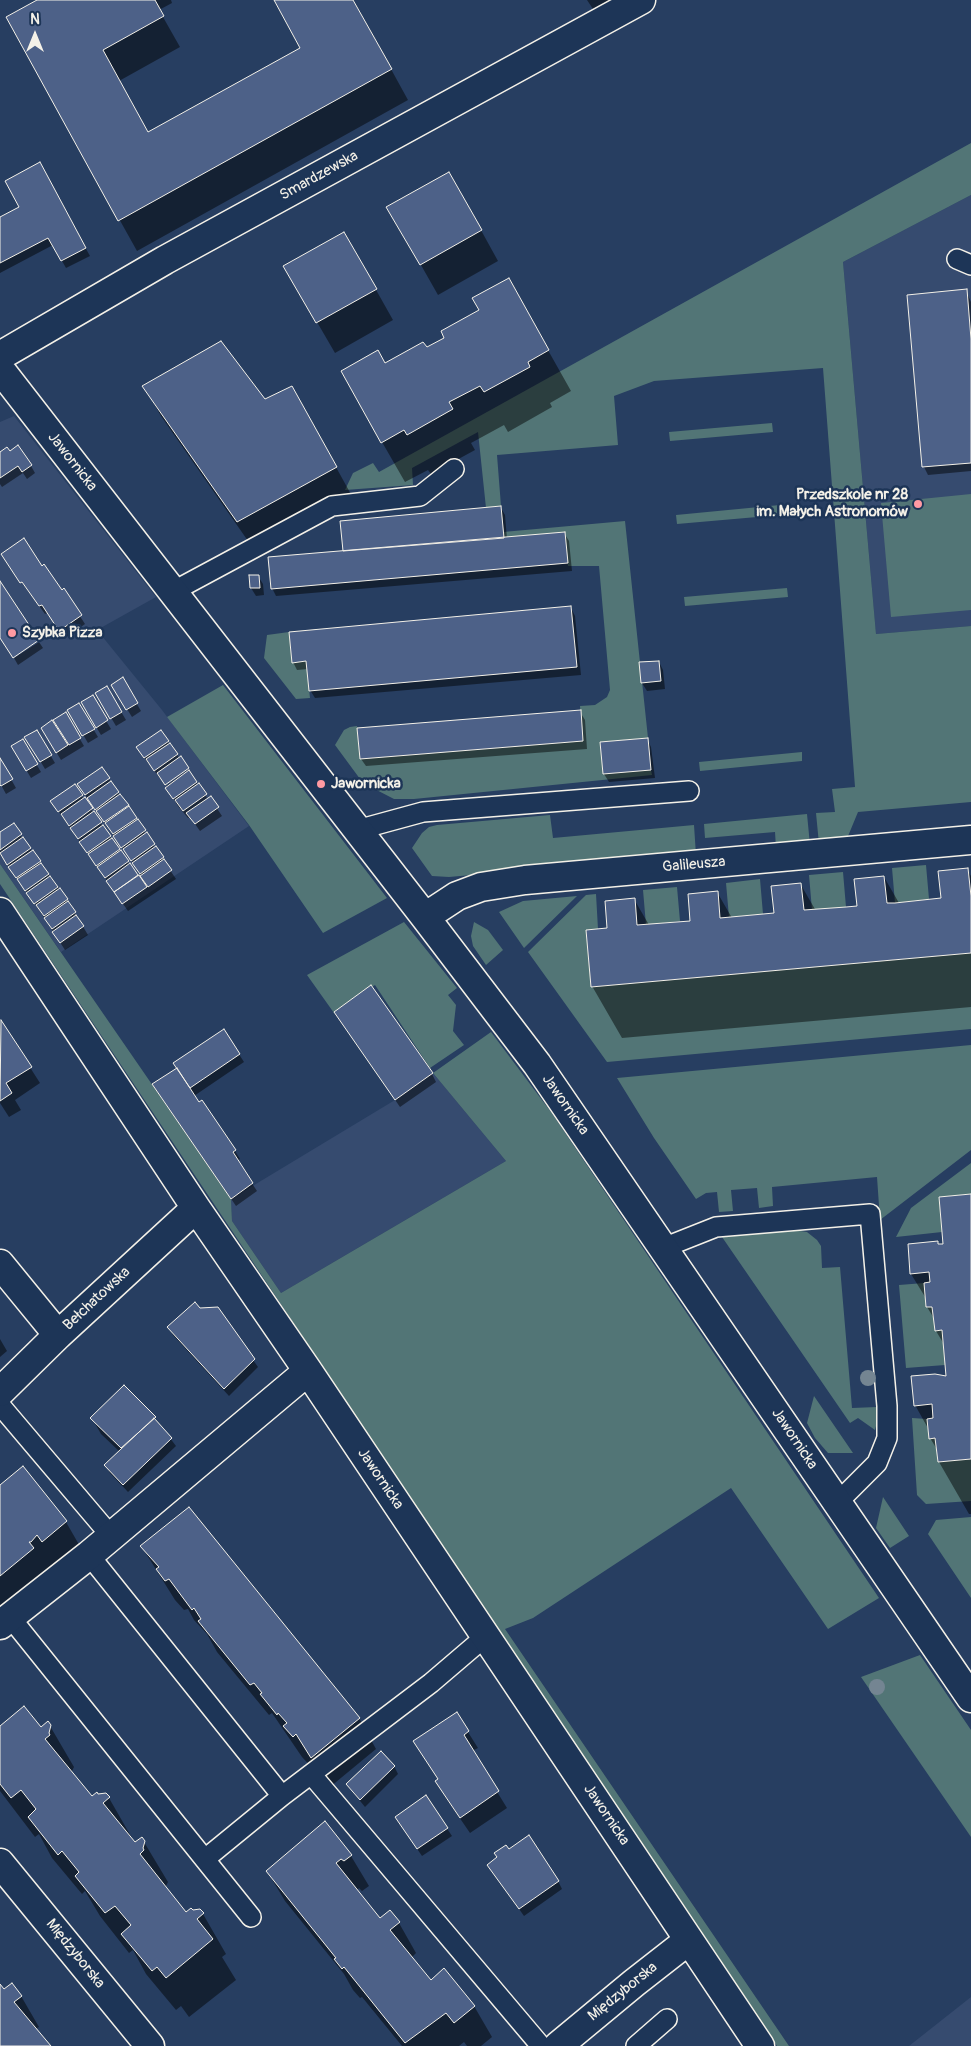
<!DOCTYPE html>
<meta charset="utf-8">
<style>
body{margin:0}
#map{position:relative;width:971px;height:2046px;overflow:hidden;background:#273e61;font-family:Pangolin,sans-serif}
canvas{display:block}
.north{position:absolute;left:10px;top:10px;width:50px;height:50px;-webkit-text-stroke:4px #1d3557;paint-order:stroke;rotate:0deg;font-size:14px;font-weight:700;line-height:20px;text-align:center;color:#f4f1e8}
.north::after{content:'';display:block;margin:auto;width:18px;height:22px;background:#f4f1e8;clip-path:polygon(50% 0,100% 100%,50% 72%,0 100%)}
</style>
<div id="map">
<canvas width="971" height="2046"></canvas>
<div class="north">N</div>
</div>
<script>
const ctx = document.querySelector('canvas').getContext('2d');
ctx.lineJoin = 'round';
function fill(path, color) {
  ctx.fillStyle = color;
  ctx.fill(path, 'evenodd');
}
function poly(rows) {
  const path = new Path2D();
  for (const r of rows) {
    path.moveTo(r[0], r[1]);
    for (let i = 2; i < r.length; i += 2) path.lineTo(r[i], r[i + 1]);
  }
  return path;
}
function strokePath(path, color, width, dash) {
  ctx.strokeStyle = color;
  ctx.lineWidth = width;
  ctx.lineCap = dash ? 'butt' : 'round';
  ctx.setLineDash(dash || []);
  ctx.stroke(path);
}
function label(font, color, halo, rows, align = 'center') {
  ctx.font = font + ' Pangolin,sans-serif';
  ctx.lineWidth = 5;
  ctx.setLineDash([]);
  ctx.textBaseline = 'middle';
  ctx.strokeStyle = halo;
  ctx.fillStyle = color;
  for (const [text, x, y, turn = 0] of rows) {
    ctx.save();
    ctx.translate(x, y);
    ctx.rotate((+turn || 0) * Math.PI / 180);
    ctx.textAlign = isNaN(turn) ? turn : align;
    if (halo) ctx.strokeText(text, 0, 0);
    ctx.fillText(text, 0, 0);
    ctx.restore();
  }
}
fill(poly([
 [971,195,971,626,876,634,843,262],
 [14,416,156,597,97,630,162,710,249,826,61,952,0,864,0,422],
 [433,1073,506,1161,281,1293,232,1221,231,1199,395,1100],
 [971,1997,971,2046,909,2046]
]), '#364b6f');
fill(poly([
 [971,143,971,195,843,262,876,634,971,626,971,802,858,812,846,841,819,844,816,813,835,812,832,789,855,787,823,368,654,381,614,396,618,445,497,455,501,506,486,508,478,432,412,468,413,485,345,490,353,473,373,463,379,472],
 [772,423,773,432,670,441,669,432],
 [971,494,971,610,891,617,881,503],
 [780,505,780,515,677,524,676,515],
 [625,521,648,738,600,742,603,774,651,770,652,775,414,799,394,799,363,783,335,745,344,730,350,727,357,726,360,759,583,741,580,706,595,705,607,697,610,690,599,566,568,566,565,532,504,538,503,532],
 [787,588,788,597,685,606,684,597],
 [289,632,292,662,306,661,310,698,296,699,264,658,267,635],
 [223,685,387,898,323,933,249,825,167,717],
 [802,752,802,761,700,771,699,762],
 [807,814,810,845,776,848,775,832,705,838,704,824],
 [550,815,553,838,694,825,696,855,449,877,432,876,412,848,422,833,429,827,437,825],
 [0,864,231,1199,232,1221,281,1293,506,1161,433,1073,491,1032,551,1112,879,1598,828,1629,731,1488,533,1618,505,1629,789,2046,777,2046,0,884],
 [926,865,929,899,895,903,892,868],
 [843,872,846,907,812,910,809,875],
 [760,879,763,914,729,917,726,883],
 [677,887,680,921,646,925,643,890],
 [596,894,598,929,586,930,591,987,971,953,971,1029,607,1062,528,952,586,895],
 [577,896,524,948,499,912,523,901],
 [404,922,457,988,448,995,456,1005,453,1031,464,1045,430,1068,375,985,334,1013,307,975],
 [474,922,488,930,503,950,486,965,473,946,471,936],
 [971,1045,971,1150,880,1220,877,1177,772,1187,773,1206,759,1208,757,1188,731,1190,733,1211,719,1212,717,1192,706,1193,696,1199,654,1138,617,1078],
 [971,1163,971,1194,939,1197,942,1232,896,1237,911,1208],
 [794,1230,807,1232,817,1240,821,1246,822,1268,840,1267,852,1408,877,1407,878,1418,875,1430,858,1418,850,1423,722,1237],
 [924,1283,926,1307,932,1307,935,1331,942,1330,945,1365,906,1368,899,1285],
 [814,1396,853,1453,828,1453,815,1438,807,1423],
 [912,1418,927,1419,929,1438,935,1438,938,1462,971,1459,971,1501,926,1504,917,1495],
 [883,1497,909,1536,890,1548,876,1528],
 [971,1517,971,1598,928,1534,936,1520],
 [920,1655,971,1730,971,1837,861,1677]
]), '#527576');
fill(poly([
 [40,0,171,0,172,3,159,10,180,47,119,81,148,134,302,49,275,0,353,0,408,100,137,251,7,18],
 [587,0,610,0,593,9],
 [39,164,90,256,66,268,53,245,0,273,0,219,21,207],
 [466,203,498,261,438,295,388,207],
 [344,233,393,320,335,353,285,267],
 [966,291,971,302,971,471,928,475,924,467],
 [531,320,571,391,550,403,552,407,508,432,504,425,471,443,475,450,431,474,428,470,405,482,382,442,385,364,426,349],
 [144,386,265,400,309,418,353,498,255,551,161,416],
 [0,454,31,466,35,473,27,479,23,473,2,487,0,484],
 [501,508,505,515,507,539,564,533,569,541,572,571,276,596,272,588,344,553],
 [7,562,42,568,61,592,63,590,85,624,65,638,47,613,45,614],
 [258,576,263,584,264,595,256,596,251,588],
 [571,608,575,616,581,675,315,698,310,690,308,669,297,670,293,662],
 [39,642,43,648,18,665,14,658],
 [659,662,663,670,665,689,647,691,642,683],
 [122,679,141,711,132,717,112,685],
 [107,688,126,720,116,726,97,694],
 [92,697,111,729,101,735,82,703],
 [79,705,98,737,88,743,69,711],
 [580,712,585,720,587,749,366,766,361,759],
 [65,714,84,746,61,760,42,728],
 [36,731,55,763,45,769,26,737],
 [160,731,180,759,160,778,142,755],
 [647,739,651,747,655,778,609,782,604,774,601,743],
 [22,740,41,772,31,778,12,746],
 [0,760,16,788,6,794,0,783],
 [188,770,198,785,208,799,210,798,222,816,200,831,190,817,188,818,178,806,166,786],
 [109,779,176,879,128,911,57,809,74,785,139,878,141,876,133,863,83,792],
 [13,825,67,900,88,935,65,950,40,911,0,854,0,834],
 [967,870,971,876,971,1007,622,1038,592,986,609,929,634,899,649,925,692,922,717,892,732,918,775,914,801,885,816,911,858,907,884,877,899,903,942,899],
 [340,1020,432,1074,436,1082,400,1107],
 [1,1022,40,1083,15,1100,21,1110,9,1117,0,1103],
 [224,1031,244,1062,194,1096,199,1104,202,1101,235,1151,240,1159,237,1161,257,1191,236,1206,159,1092,178,1068],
 [971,1195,971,1514,969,1514,939,1462,938,1451,930,1438,929,1430,915,1405,948,1377,945,1346,936,1331,935,1320,927,1307,927,1300,911,1274,937,1242,939,1246,944,1245],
 [169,1327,253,1360,258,1367,229,1396,173,1335],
 [0,1339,7,1351,0,1357],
 [154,1417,176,1446,128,1492,110,1473,106,1465,120,1452,101,1434,92,1418],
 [23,1468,66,1522,89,1562,0,1627,0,1486],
 [142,1547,359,1718,376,1749,330,1787,302,1757,272,1713,269,1715,217,1652,207,1634,194,1620,188,1609,184,1610,175,1600],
 [456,1713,478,1748,472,1751,507,1808,470,1833,446,1798,439,1780,414,1742],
 [50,1726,74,1767,71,1773,92,1798,109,1798,132,1838,131,1839,135,1844,144,1842,168,1882,165,1888,186,1914,203,1914,226,1954,222,1957,236,1980,189,2017,181,2006,176,2010,146,1974,133,1950,129,1953,100,1916,85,1891,82,1894,52,1858,39,1834,35,1837,0,1791,0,1728,41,1728],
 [394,1766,398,1774,365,1807,347,1785],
 [426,1797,452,1836,422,1856,396,1818],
 [508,1850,558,1881,562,1889,524,1916,488,1865],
 [351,1856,369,1886,362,1891,359,1888,356,1891,380,1919,399,1923,416,1953,411,1958,431,1982,474,2006,492,2037,481,2046,467,2046,464,2042,459,2046,402,2046,362,1997,360,1998,353,1990,344,1974,285,1901,267,1871],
 [0,1986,4,1991,21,1996,39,2027,35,2029,49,2046,0,2046]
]), '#0007');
const building = poly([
 [37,0,155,0,164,16,103,50,148,132,300,48,274,0,353,0,392,69,118,221,6,17,37,0],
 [40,162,86,248,61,261,48,238,0,263,0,217,19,207,5,181,40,162],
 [449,172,482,230,420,265,386,207,449,172],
 [344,232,377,289,316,323,283,266,344,232],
 [509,278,549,350,528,362,530,367,484,392,480,386,449,402,453,409,407,435,404,430,381,443,341,371,378,350,385,363,423,342,427,347,444,338,441,331,479,310,472,298,509,278],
 [967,289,971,339,971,463,922,467,907,295,967,289],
 [221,341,265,399,292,386,337,467,237,522,142,386,221,341],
 [18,445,32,465,22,472,18,466,0,478,0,452,7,447,10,451,18,445],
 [501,506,504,538,343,551,340,521,501,506],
 [565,532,568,563,271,589,268,557,565,532],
 [24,538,42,566,44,564,62,590,64,588,82,615,59,631,42,605,39,606,22,582,20,583,1,554,24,538],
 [249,575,259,575,260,588,250,588,249,575],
 [0,581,39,640,13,658,0,638,0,581],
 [571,606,577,667,309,691,306,661,292,663,289,632,571,606],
 [659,661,661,681,641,683,639,662,659,661],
 [123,677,138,703,126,710,111,685,123,677],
 [107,686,122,712,110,719,95,693,107,686],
 [93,695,108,720,96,728,81,702,93,695],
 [79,703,95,729,82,736,67,710,79,703],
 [581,710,583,741,360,759,357,728,581,710],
 [66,712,81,738,69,745,53,720,66,712],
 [52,720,68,745,56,753,41,728,52,720],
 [37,730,52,755,40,762,24,737,37,730],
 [161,730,169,741,144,758,136,747,161,730],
 [648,738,651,770,603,774,600,742,648,738],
 [23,739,38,764,26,771,11,746,23,739],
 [170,743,178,754,154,771,146,759,170,743],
 [181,756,189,768,165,785,157,773,181,756],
 [0,758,13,779,1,786,0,785,0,758],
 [102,767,110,778,85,795,77,784,102,767],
 [189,770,197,782,173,799,165,788,189,770],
 [111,781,119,792,95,810,87,798,111,781],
 [199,783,207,794,183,811,175,800,199,783],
 [75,784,83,795,58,812,50,801,75,784],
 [120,794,129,805,104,822,96,811,120,794],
 [211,796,219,807,195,824,186,813,211,796],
 [85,797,93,808,69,826,61,814,85,797],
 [129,806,137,818,113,834,105,823,129,806],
 [94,811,102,822,78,839,70,828,94,811],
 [138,819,146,830,121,848,113,836,138,819],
 [14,823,22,834,0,850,0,832,14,823],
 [103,825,111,836,87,853,79,842,103,825],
 [147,832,155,844,131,861,123,849,147,832],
 [23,837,31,848,7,865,0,853,23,837],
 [112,838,120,849,96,866,88,854,112,838],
 [156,846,164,857,140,874,132,863,156,846],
 [33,850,41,861,16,878,8,867,33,850],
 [121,850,129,861,105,878,97,867,121,850],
 [164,859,172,870,148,887,140,876,164,859],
 [41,863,49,874,25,891,17,879,41,863],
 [130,863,138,875,114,892,106,881,130,863],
 [968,868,971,896,971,953,591,987,586,930,607,928,605,901,635,898,637,925,690,921,688,894,718,891,720,918,774,913,771,886,801,883,804,910,846,907,857,906,854,879,884,876,887,903,895,903,941,898,938,871,968,868],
 [139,875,147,887,122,904,114,892,139,875],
 [50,876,58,887,34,904,26,893,50,876],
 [60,888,68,899,44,916,36,905,60,888],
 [68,901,76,912,52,929,44,918,68,901],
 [76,915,84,926,60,943,52,932,76,915],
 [371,985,433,1073,395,1100,334,1012,371,985],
 [1,1020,32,1067,6,1083,12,1093,0,1101,1,1020],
 [224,1029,240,1054,190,1088,173,1063,224,1029],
 [177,1068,199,1102,202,1100,236,1150,233,1152,253,1183,231,1199,152,1084,177,1068],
 [971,1194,971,1459,938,1462,935,1438,929,1439,927,1419,933,1418,932,1404,914,1406,911,1376,935,1374,946,1376,942,1330,935,1331,932,1307,926,1307,924,1283,930,1282,929,1272,910,1274,908,1244,938,1241,938,1244,943,1244,939,1197,971,1194],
 [195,1302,200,1308,218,1307,255,1359,224,1389,167,1327,195,1302],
 [124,1385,156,1417,121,1448,90,1418,124,1385],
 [154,1418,172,1438,123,1485,104,1465,154,1418],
 [23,1466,67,1521,42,1542,37,1535,31,1542,29,1542,34,1548,0,1576,0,1485,23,1466],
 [189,1507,360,1718,311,1758,296,1734,293,1737,283,1726,287,1723,278,1713,277,1715,260,1694,262,1693,254,1683,250,1685,198,1621,201,1619,194,1608,192,1610,169,1579,165,1581,156,1569,159,1567,140,1546,189,1507],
 [24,1706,41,1727,48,1721,51,1725,49,1733,50,1735,45,1739,92,1796,97,1792,98,1794,106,1793,110,1797,103,1803,135,1842,142,1837,145,1841,143,1848,144,1850,140,1854,186,1912,191,1908,193,1910,200,1909,204,1913,197,1919,213,1939,166,1978,157,1967,152,1971,121,1934,131,1925,115,1906,105,1913,75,1876,79,1872,62,1851,58,1855,28,1817,36,1809,21,1790,11,1798,0,1784,0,1726,24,1706],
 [457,1712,469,1731,464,1735,499,1791,460,1818,435,1781,438,1779,413,1741,457,1712],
 [381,1751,395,1766,360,1800,346,1784,381,1751],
 [426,1795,448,1828,417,1849,395,1817,426,1795],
 [325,1821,352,1855,344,1861,341,1859,336,1863,380,1918,390,1910,400,1922,390,1930,431,1980,444,1968,475,2006,454,2023,446,2013,405,2043,344,1967,342,1969,334,1959,336,1958,266,1871,325,1821],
 [529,1835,559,1881,519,1909,487,1865,497,1857,494,1853,506,1845,509,1849,529,1835],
 [12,1983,22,1996,14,2002,51,2046,0,2046,0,1984,4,1989,12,1983]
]);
fill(building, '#4d6188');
strokePath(building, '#f4f1e8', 1);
const lane = poly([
 [957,259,971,265],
 [172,592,332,506,420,496,454,469],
 [357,830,423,812,689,791],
 [663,1248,716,1227,870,1214,887,1406,887,1438,877,1463,837,1503],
 [0,1405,111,1536],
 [89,1555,282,1796],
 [10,1617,251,1917],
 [311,1774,541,2046],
 [205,1859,282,1796,431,1683,486,1636],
 [636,2046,667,2019]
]);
const street = poly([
 [0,356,165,260,641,0],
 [0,369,425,917,537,1064,971,1698],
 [0,912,196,1208,308,1371,760,2046],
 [425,917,457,896,481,887,525,880,971,840],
 [0,1264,58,1335],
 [0,1392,58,1335,196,1208],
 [0,1625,89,1555,308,1371],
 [0,1863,150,2046],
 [558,2046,634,1983,689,1940]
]);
strokePath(lane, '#f4f1e8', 22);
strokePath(street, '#f4f1e8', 31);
strokePath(lane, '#1d3557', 19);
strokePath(street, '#1d3557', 28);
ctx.fillStyle = '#748592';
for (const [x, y] of [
 [868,1378],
 [877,1687]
]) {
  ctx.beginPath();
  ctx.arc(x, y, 8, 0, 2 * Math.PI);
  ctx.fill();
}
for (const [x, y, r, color] of [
 [918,504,5,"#ff9aa2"],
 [12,633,5,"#ff9aa2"],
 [321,784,5,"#ff9aa2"]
]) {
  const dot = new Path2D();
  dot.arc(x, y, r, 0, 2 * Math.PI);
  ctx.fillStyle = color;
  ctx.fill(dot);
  strokePath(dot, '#1d3557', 2);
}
label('15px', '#f4f1e8', '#1d3557', [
 ["Smardzewska",319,176,-29],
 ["Jawornicka",72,462,52],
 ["Galileusza",694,865,-5],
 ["Jawornicka",565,1105,55],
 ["Bełchatowska",97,1299,-43],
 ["Jawornicka",794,1439,56],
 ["Jawornicka",380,1479,56],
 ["Jawornicka",606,1815,56],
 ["Międzyborska",75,1954,51],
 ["Międzyborska",623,1992,-39]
]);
label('bold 15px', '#f4f1e8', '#1d3557', [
 ["Przedszkole nr 28",908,495,"right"],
 ["im. Małych Astronomów",908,512,"right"],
 ["Szybka Pizza",22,633],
 ["Jawornicka",331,784]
], 'left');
</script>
